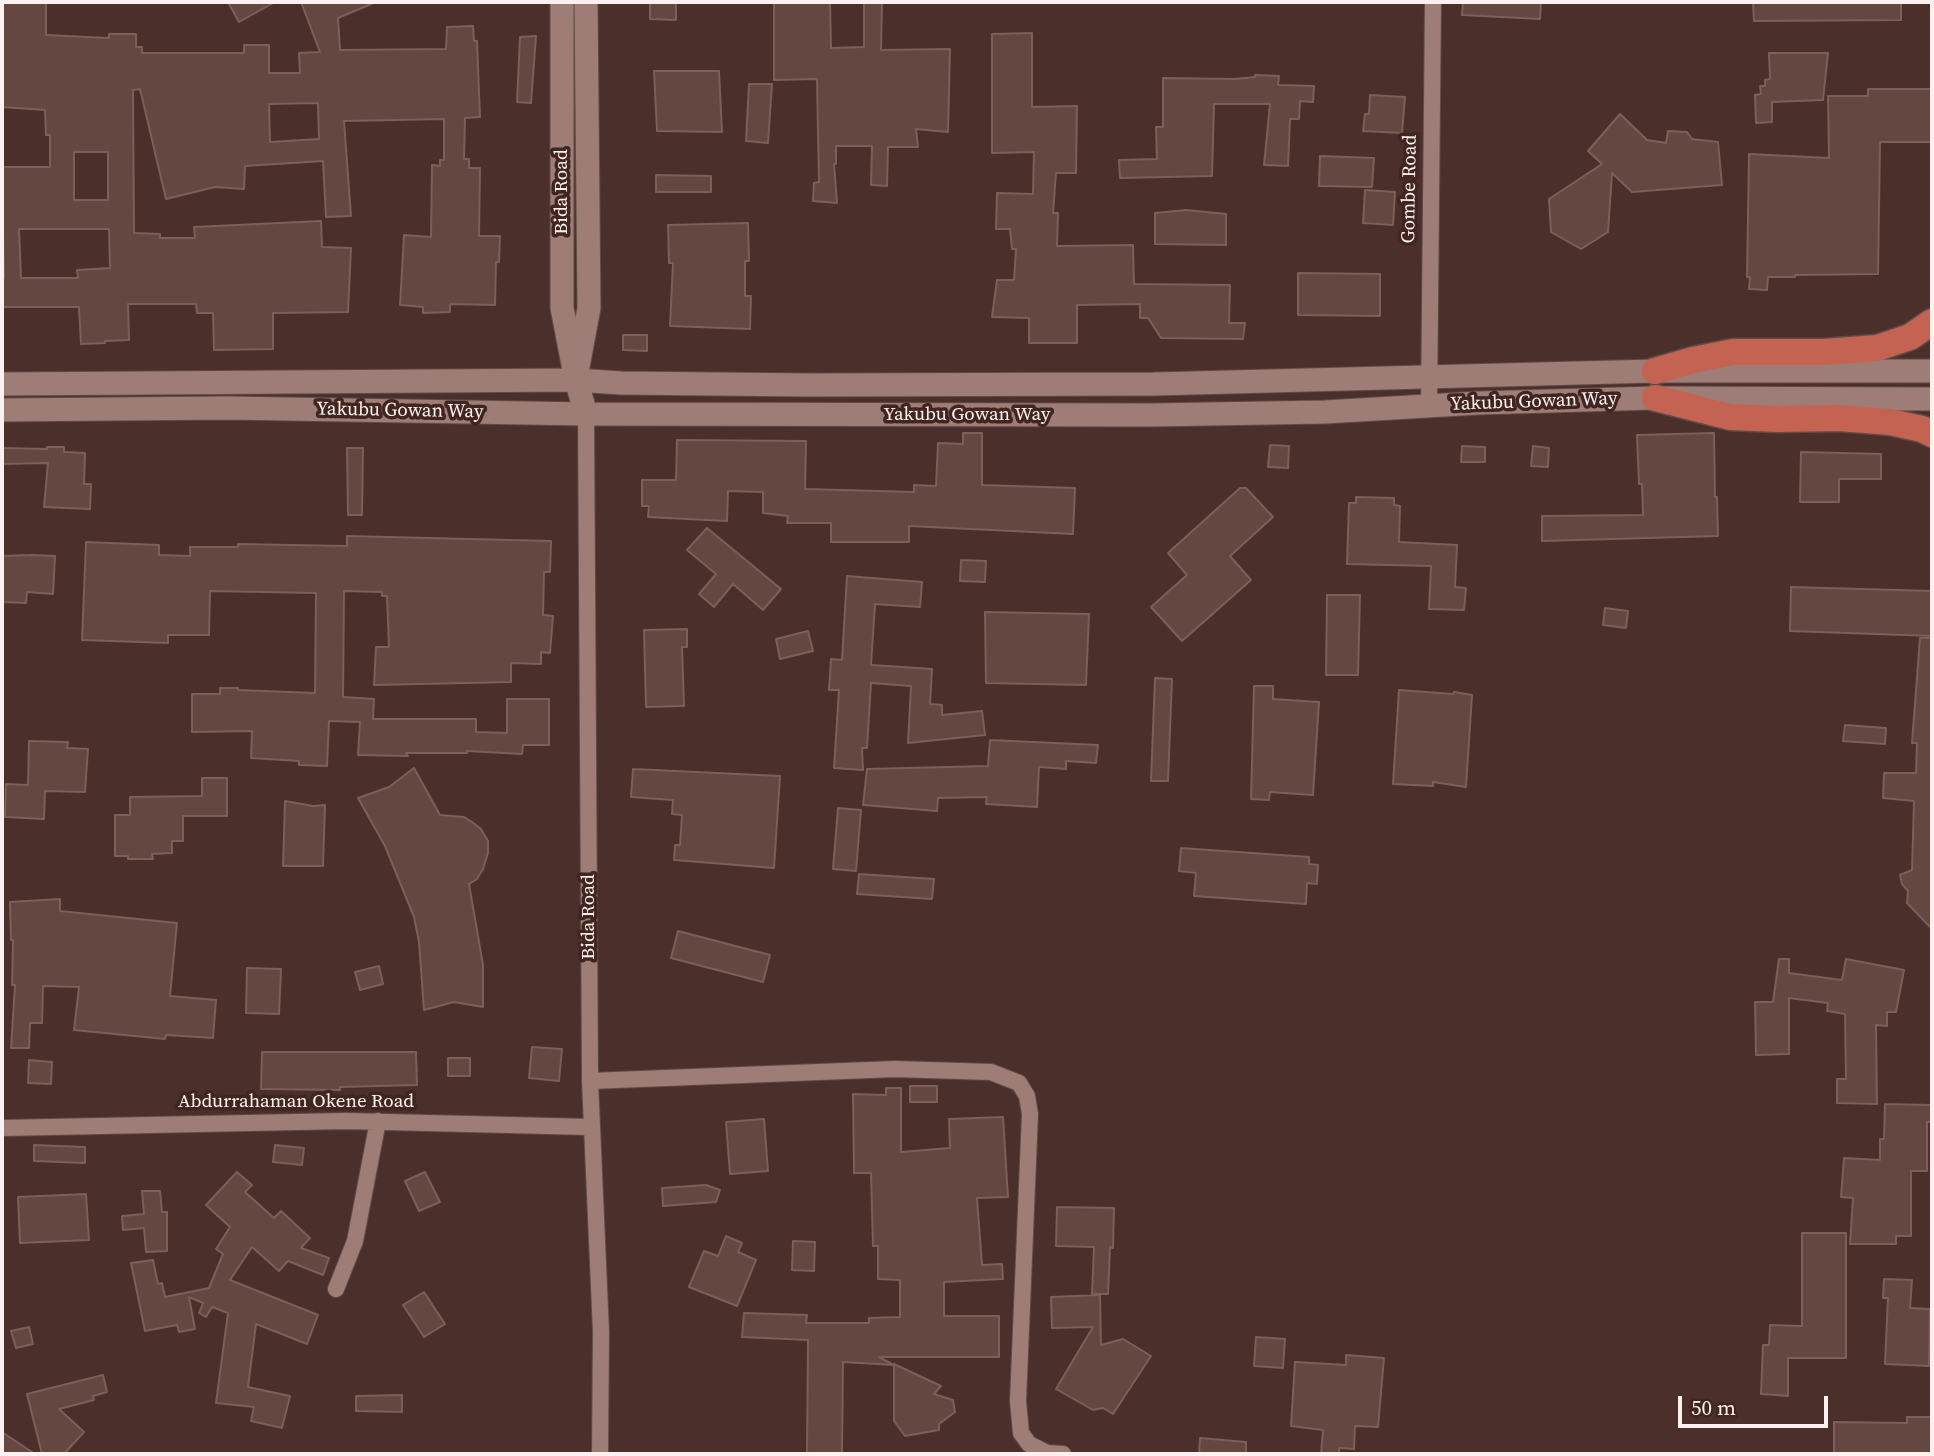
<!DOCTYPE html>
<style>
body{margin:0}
#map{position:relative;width:1934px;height:1456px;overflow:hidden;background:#4b2f2a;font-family:"Source Serif 4",serif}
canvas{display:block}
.frame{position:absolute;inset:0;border:4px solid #fdf1ef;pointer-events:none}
.scale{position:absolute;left:1678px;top:1396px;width:150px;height:32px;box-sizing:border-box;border:4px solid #fdf1ef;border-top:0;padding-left:9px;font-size:21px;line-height:24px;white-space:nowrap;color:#fdf1ef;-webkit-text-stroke:5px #402520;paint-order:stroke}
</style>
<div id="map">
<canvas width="1934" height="1456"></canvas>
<div class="frame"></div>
<div class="scale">50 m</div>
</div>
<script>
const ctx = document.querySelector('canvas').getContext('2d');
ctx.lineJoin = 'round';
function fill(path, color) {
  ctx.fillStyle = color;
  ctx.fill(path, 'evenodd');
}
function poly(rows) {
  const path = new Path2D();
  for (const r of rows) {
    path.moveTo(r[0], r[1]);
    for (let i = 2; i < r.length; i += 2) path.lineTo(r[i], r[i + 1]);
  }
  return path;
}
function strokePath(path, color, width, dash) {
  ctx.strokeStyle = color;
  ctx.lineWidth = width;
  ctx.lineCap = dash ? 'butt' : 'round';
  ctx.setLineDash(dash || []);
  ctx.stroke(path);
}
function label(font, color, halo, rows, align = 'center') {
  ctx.font = font + ' "Source Serif 4",serif';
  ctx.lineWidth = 7;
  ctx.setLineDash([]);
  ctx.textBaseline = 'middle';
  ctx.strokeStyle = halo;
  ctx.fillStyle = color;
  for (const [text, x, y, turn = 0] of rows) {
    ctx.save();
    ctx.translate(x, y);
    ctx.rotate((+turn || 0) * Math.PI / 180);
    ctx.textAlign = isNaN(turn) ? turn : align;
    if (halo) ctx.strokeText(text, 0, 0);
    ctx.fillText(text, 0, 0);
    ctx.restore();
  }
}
const building = poly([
 [2,2,46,3,46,35,109,38,109,34,136,34,136,47,142,47,142,53,244,53,244,45,269,45,269,73,300,73,299,53,320,52,301,2,376,2,338,18,340,50,446,49,447,27,473,26,474,41,477,41,480,117,465,118,464,159,469,159,469,168,480,168,479,236,500,236,499,262,496,262,495,305,450,304,450,312,423,313,423,307,400,305,404,235,431,237,432,165,440,166,440,160,444,160,444,119,344,121,351,216,326,217,323,161,245,166,244,189,215,187,166,199,140,89,133,90,134,233,160,234,160,238,195,238,194,227,321,221,322,247,351,248,348,312,273,313,273,349,214,350,213,313,197,313,196,304,128,304,129,340,105,341,105,343,81,344,79,307,2,307,2,278,4,278,2,167,50,167,50,135,46,135,45,110,2,107,2,2],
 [318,103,319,139,270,142,269,104,318,103],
 [74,152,108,152,108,200,74,200,74,152],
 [19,229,109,229,110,268,77,270,78,278,21,278,19,229],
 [228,2,275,2,239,22,228,2],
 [650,2,676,2,676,20,650,19,650,2],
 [774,2,830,2,831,48,864,47,864,2,882,2,881,50,950,49,948,132,916,129,918,147,888,147,887,186,871,185,872,146,836,146,836,164,834,164,837,203,813,201,814,183,819,182,817,79,774,80,774,2],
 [1463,2,1541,2,1540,19,1462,15,1463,2],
 [1753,2,1901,2,1901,20,1754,21,1753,2],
 [1032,33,1032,107,1077,106,1076,173,1056,173,1053,213,1058,213,1057,246,1133,245,1134,284,1230,285,1229,323,1245,323,1243,339,1161,338,1148,318,1140,318,1140,304,1077,305,1077,343,1029,343,1029,318,992,317,997,280,1014,280,1016,249,1012,249,1010,229,996,229,997,193,1033,194,1034,152,992,153,992,34,1032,33],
 [536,36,531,103,517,102,520,37,536,36],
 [1769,53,1828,53,1823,100,1772,102,1772,122,1756,123,1755,95,1761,94,1760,86,1765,86,1765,80,1770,79,1769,53],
 [654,71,719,71,722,132,657,131,654,71],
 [1255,75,1279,76,1278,85,1314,86,1313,102,1300,101,1299,119,1290,119,1288,166,1264,165,1270,104,1214,104,1212,176,1120,178,1119,160,1157,159,1156,127,1163,127,1163,78,1235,79,1255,77,1255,75],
 [749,84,772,84,768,143,746,141,749,84],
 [1868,89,1932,89,1932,142,1880,142,1878,274,1795,275,1795,277,1768,277,1767,290,1749,289,1750,277,1747,277,1749,154,1829,158,1828,96,1868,96,1868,89],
 [1370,95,1405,97,1402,133,1363,131,1365,114,1369,114,1370,95],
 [1620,114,1647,140,1666,143,1668,131,1687,132,1692,139,1718,142,1722,185,1632,192,1612,173,1608,232,1581,249,1551,232,1549,199,1602,164,1588,151,1620,114],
 [1320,156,1374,158,1372,187,1319,186,1320,156],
 [656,175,711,176,711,192,656,192,656,175],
 [1365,190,1395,192,1393,225,1363,223,1365,190],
 [1186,210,1226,214,1226,245,1155,244,1155,213,1186,210],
 [748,223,749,261,745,261,745,296,751,296,750,329,670,326,673,263,669,263,668,225,748,223],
 [1298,273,1380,274,1380,316,1298,315,1298,273],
 [623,335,647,335,647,351,623,350,623,335],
 [963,433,982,433,982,485,1075,488,1073,534,909,526,909,542,831,542,831,523,787,523,788,516,763,513,763,492,728,491,727,521,648,517,649,506,642,506,642,480,676,480,677,440,806,441,805,489,914,492,914,485,936,486,938,443,963,444,963,433],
 [1714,433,1715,497,1717,497,1718,536,1542,541,1542,516,1643,515,1642,484,1639,484,1637,435,1714,433],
 [1270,445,1289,446,1288,468,1268,467,1270,445],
 [1462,446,1485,447,1485,462,1461,462,1462,446],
 [1533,446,1549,448,1548,467,1531,466,1533,446],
 [47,447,64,447,64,452,85,453,84,484,91,484,90,509,44,507,48,463,2,464,2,448,47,449,47,447],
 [347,448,363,448,362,515,348,515,347,448],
 [1801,452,1881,454,1881,479,1839,479,1839,502,1800,502,1801,452],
 [1240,488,1246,488,1273,517,1230,556,1251,580,1182,641,1151,607,1187,575,1168,553,1240,488],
 [1356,497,1394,498,1394,505,1400,506,1399,542,1457,545,1455,587,1466,588,1464,610,1429,609,1431,566,1347,564,1349,503,1356,503,1356,497],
 [707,528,781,589,763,610,733,584,714,607,699,594,716,574,687,550,707,528],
 [347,536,551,541,550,572,544,572,543,615,553,616,550,653,541,652,541,664,511,663,511,682,374,685,376,647,389,647,387,596,382,596,382,592,344,591,343,697,374,699,373,719,476,719,476,732,507,733,507,699,549,699,549,745,523,745,522,754,467,751,467,753,406,753,408,756,358,755,360,722,329,721,327,766,299,765,299,761,251,758,252,731,192,732,192,694,220,694,220,688,238,688,238,690,315,693,316,593,210,591,209,635,168,635,168,643,82,640,86,542,159,545,159,555,190,556,190,547,238,547,238,544,347,546,347,536],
 [31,555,55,556,53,594,27,592,26,603,2,602,2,556,31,555],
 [961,560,986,561,985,582,960,581,961,560],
 [847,576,922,582,920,607,875,604,871,665,932,669,930,704,942,705,942,715,982,711,985,735,908,743,911,686,871,683,867,748,862,748,863,770,834,768,839,690,829,690,831,659,842,660,847,576],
 [1791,587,1932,591,1932,636,1790,631,1791,587],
 [1327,595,1360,595,1358,675,1326,675,1327,595],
 [1605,608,1628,611,1626,628,1603,625,1605,608],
 [985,612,1089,614,1086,685,986,683,985,612],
 [687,629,687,647,682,647,684,706,646,707,644,630,687,629],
 [808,631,813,651,780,659,776,639,808,631],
 [1920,638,1932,638,1932,929,1907,903,1908,891,1902,884,1900,875,1912,870,1914,801,1883,798,1884,773,1916,773,1917,743,1912,743,1920,638],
 [1155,678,1172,679,1168,781,1151,781,1155,678],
 [1254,686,1273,686,1273,699,1319,702,1313,795,1270,792,1269,800,1251,799,1254,686],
 [1399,690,1453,694,1454,692,1472,695,1466,787,1433,782,1433,786,1393,784,1399,690],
 [1845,725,1886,728,1885,744,1843,741,1845,725],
 [990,740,1098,745,1096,763,1066,761,1066,769,1039,767,1037,807,986,804,987,797,938,798,937,811,863,805,867,769,988,766,990,740],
 [29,741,68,742,67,748,88,749,85,792,45,791,44,819,5,817,6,784,28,785,29,741],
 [414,768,440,815,464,817,472,822,481,829,488,841,488,853,483,869,477,879,469,884,483,965,483,1007,454,1002,424,1010,419,942,414,917,385,846,358,798,389,787,414,768],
 [633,769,780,776,774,868,674,860,675,845,680,845,682,815,672,814,673,800,631,797,633,769],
 [202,778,227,778,227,816,183,816,183,841,172,841,172,853,152,854,153,859,128,859,128,856,115,856,115,815,130,815,130,797,202,796,202,778],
 [285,801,313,806,325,805,323,866,283,866,285,801],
 [838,808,861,810,856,871,833,869,838,808],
 [1181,848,1309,857,1309,864,1318,865,1317,884,1307,883,1306,904,1194,896,1196,873,1179,871,1181,848],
 [859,874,934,879,932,899,857,894,859,874],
 [60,899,60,911,177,923,170,996,216,1000,213,1038,166,1035,165,1039,74,1030,79,987,43,986,42,1023,30,1023,29,1048,11,1048,15,985,12,985,13,940,11,940,10,902,60,899],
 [678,931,770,955,763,982,671,958,678,931],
 [1779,959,1789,959,1789,973,1842,980,1846,959,1904,970,1896,1012,1887,1012,1887,1026,1876,1025,1877,1104,1837,1103,1837,1079,1846,1079,1845,1014,1827,1011,1828,1003,1789,998,1789,1054,1756,1055,1755,1002,1773,1002,1779,959],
 [379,966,383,984,360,990,355,972,379,966],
 [247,968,281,969,279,1014,246,1013,247,968],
 [532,1047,562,1049,559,1081,529,1078,532,1047],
 [262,1052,416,1052,417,1085,340,1087,340,1090,261,1089,262,1052],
 [448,1058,470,1058,470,1076,448,1076,448,1058],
 [29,1060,52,1062,51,1084,28,1083,29,1060],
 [910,1086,937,1086,937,1102,910,1102,910,1086],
 [886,1088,901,1088,901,1152,950,1148,949,1119,1003,1117,1008,1197,977,1198,982,1265,1002,1264,1003,1279,944,1282,944,1316,999,1316,999,1357,879,1357,894,1365,843,1362,842,1454,807,1454,808,1340,742,1337,744,1313,807,1315,806,1323,869,1323,869,1318,900,1317,900,1280,878,1279,878,1246,873,1246,871,1173,854,1173,853,1094,886,1095,886,1088],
 [1885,1104,1931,1105,1931,1122,1927,1122,1927,1171,1911,1171,1911,1236,1896,1236,1896,1244,1850,1244,1853,1198,1841,1197,1844,1158,1880,1160,1880,1139,1884,1139,1885,1104],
 [764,1119,768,1171,730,1174,726,1122,764,1119],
 [34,1145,85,1147,85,1163,34,1161,34,1145],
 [275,1145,304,1148,302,1165,273,1162,275,1145],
 [237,1172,252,1185,245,1192,274,1218,281,1211,310,1238,301,1248,329,1258,323,1275,288,1261,279,1271,252,1247,230,1280,318,1315,307,1344,256,1324,248,1387,290,1396,282,1428,251,1421,254,1407,216,1403,228,1313,212,1307,206,1317,199,1313,203,1303,189,1297,195,1329,179,1332,177,1325,145,1331,131,1263,153,1260,158,1284,162,1283,165,1297,209,1288,223,1254,216,1249,230,1227,206,1205,237,1172],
 [425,1172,440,1202,419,1211,405,1181,425,1172],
 [706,1185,720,1190,716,1202,663,1206,662,1188,706,1185],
 [142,1191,160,1191,162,1212,167,1212,167,1251,146,1252,144,1228,123,1230,122,1216,144,1214,142,1191],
 [86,1194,89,1240,20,1243,18,1197,86,1194],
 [1057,1207,1114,1208,1113,1248,1110,1247,1108,1294,1092,1294,1094,1247,1056,1246,1057,1207],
 [1802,1233,1846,1233,1846,1358,1788,1358,1788,1396,1761,1394,1763,1345,1769,1345,1770,1325,1802,1326,1802,1233],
 [726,1236,742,1243,738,1252,756,1260,737,1306,689,1287,704,1251,718,1256,726,1236],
 [793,1241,815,1242,814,1271,792,1270,793,1241],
 [1884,1279,1912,1280,1910,1308,1930,1309,1929,1366,1885,1364,1888,1298,1883,1298,1884,1279],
 [424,1292,445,1324,424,1337,403,1305,424,1292],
 [1100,1295,1101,1345,1123,1339,1151,1356,1113,1414,1103,1408,1093,1410,1056,1389,1093,1327,1052,1328,1051,1297,1100,1295],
 [29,1327,33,1344,16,1348,11,1331,29,1327],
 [1256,1337,1285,1339,1283,1368,1254,1366,1256,1337],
 [1346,1355,1384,1358,1378,1427,1355,1426,1354,1449,1339,1448,1339,1454,1321,1454,1323,1430,1291,1426,1295,1362,1346,1365,1346,1355],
 [894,1364,941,1386,934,1394,953,1400,955,1412,939,1424,939,1430,905,1436,894,1421,894,1364],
 [103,1375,107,1392,93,1396,94,1400,59,1409,84,1432,64,1454,42,1454,27,1394,103,1375],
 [402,1395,402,1412,356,1411,356,1396,402,1395],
 [1907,1417,1932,1417,1932,1454,1834,1454,1834,1422,1907,1423,1907,1417],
 [2,1432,35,1454,2,1454,2,1432],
 [1200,1438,1246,1442,1246,1454,1199,1454,1200,1438]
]);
fill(building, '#644741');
strokePath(building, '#7d5e58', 2);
const street = poly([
 [1429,406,1433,2],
 [586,414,590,1081,601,1332,600,1454],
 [590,1081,895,1069,991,1072,1019,1083,1027,1096,1030,1114,1018,1401,1021,1433,1029,1444,1047,1453,1063,1454],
 [2,1128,346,1121,590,1127],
 [336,1289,355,1241,378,1121]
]);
const secondary = poly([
 [562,2,562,308,576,380,586,414],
 [578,367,589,308,586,2],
 [2,384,576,380,621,383,809,385,1154,384,1655,371,1932,371],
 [2,410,228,408,586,414,1151,415,1325,412,1478,403,1655,398,1932,399]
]);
const primary = poly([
 [1655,371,1693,360,1733,352,1824,352,1877,348,1910,337,1932,322],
 [1655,398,1730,417,1777,419,1839,418,1890,422,1922,429,1932,434]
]);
strokePath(street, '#614b47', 18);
strokePath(secondary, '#614b47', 25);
strokePath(primary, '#614b47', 29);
strokePath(street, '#9e7d76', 16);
strokePath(secondary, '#9e7d76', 23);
strokePath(primary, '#c46352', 26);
label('19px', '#fdf1ef', '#402520', [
 ["Gombe Road",1410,189,-89],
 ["Bida Road",562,192,-90],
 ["Yakubu Gowan Way",1534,402,-2],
 ["Yakubu Gowan Way",400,411,1],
 ["Yakubu Gowan Way",967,415],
 ["Bida Road",589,917,-90],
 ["Abdurrahaman Okene Road",296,1102]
]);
</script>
